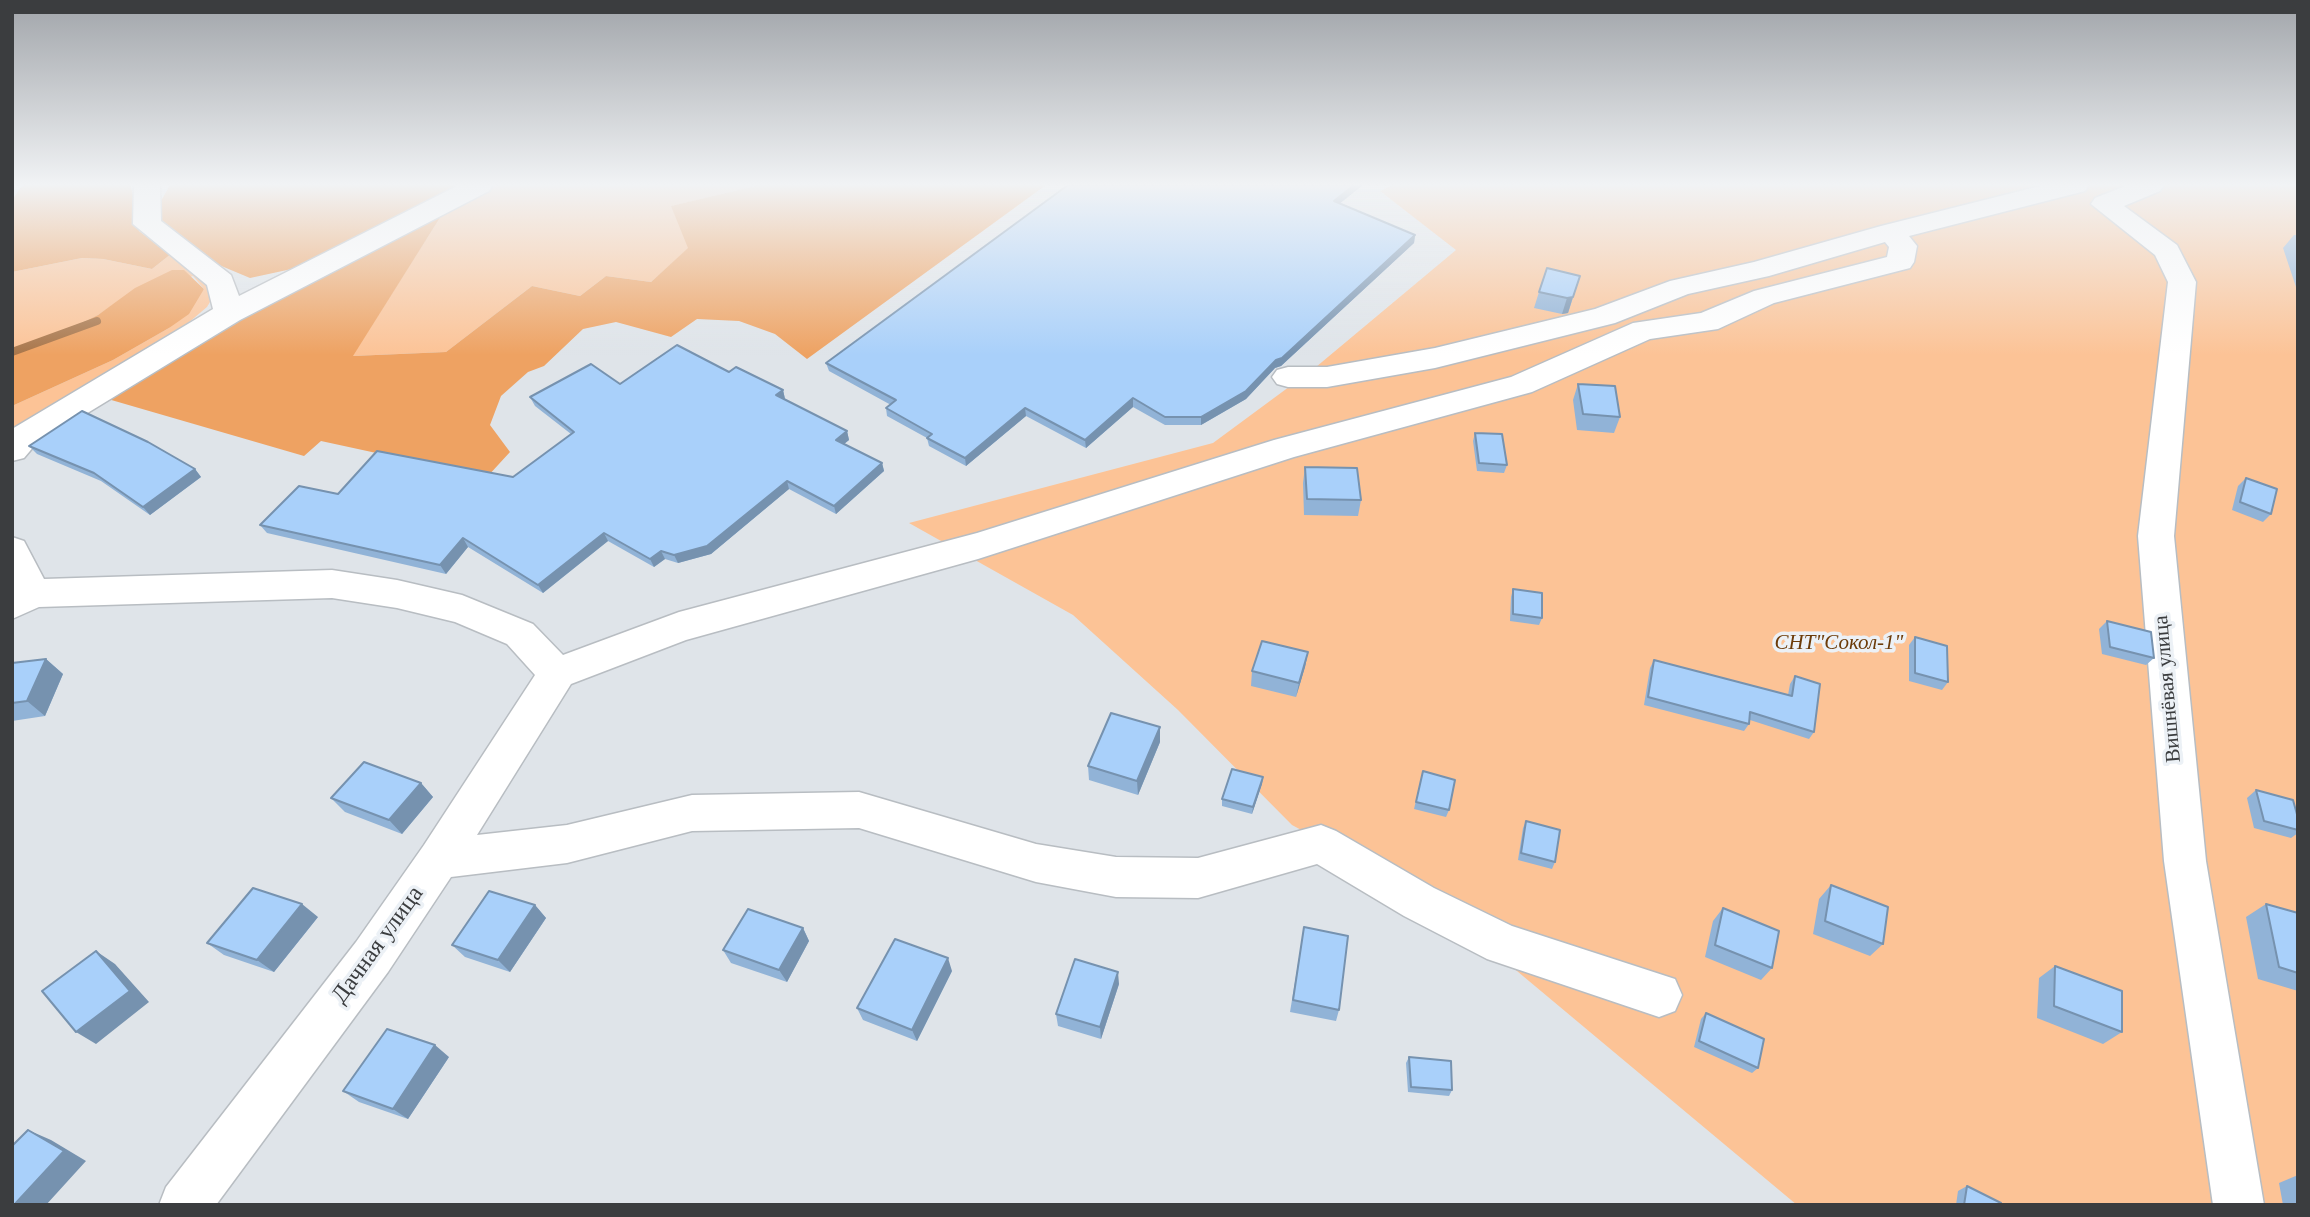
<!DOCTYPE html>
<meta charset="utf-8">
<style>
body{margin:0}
#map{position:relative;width:2310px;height:1217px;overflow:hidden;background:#dfe4e9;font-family:Georgia,serif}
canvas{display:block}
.frame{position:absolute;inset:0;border:14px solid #3b3d3f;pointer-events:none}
</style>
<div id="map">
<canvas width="2310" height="1217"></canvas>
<div class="frame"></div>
</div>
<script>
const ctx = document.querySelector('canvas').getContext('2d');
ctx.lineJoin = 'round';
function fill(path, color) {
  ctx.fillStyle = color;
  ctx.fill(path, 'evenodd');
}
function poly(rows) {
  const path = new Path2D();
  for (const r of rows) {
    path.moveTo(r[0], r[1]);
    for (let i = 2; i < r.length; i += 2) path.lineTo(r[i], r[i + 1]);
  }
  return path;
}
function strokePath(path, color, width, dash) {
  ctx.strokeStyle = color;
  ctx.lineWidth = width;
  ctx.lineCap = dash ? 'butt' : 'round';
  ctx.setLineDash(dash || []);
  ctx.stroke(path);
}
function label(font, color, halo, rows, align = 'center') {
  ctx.font = font + ' Georgia,serif';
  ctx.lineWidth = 7;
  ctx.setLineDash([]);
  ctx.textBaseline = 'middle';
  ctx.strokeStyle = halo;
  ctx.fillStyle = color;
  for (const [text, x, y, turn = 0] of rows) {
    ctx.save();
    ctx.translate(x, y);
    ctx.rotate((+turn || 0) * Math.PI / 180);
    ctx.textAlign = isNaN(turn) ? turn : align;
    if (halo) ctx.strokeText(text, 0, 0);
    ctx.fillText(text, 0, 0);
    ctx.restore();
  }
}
fill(poly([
 [498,185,759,185,672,206,689,248,651,282,606,276,580,296,532,286,446,352,352,356,443,213],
 [1393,185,2298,185,2298,1205,1797,1205,1432,900,1292,825,1178,710,1073,615,909,523,1213,443,1316,367,1456,250,1380,191],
 [171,254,208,284,213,297,207,307,181,329,12,429,12,406,113,360,169,328,204,289,193,276,113,305,98,315,12,356,12,272,82,258,103,259,152,269]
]), '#fcc396');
fill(poly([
 [25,185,130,185,138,210,139,231,171,254,152,269,103,259,82,258,12,272,12,200,21,187],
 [170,185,468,185,301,267,250,278,219,265,156,222,158,206],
 [759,185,1046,185,807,359,775,334,739,321,697,319,671,337,616,322,583,329,544,366,528,372,501,396,490,425,510,452,487,477,321,441,304,456,101,397,225,323,443,213,353,356,446,352,532,286,580,296,606,276,651,282,688,248,671,206],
 [172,270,184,270,204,289,189,314,169,328,113,360,12,406,12,356,98,315,135,288]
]), '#eea262');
strokePath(poly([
 [12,352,97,321]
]), '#a9764a', 8);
const minor = poly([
 [134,185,160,185,161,221,231,275,239,296,459,185,493,185,489,191,240,320,35,445,24,458,12,461,12,429,213,309,207,285,133,224,134,185],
 [2044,185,2089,185,2085,191,1909,236,1917,246,1914,262,1910,268,1774,303,1718,329,1650,339,1532,392,1294,457,978,559,686,640,571,684,477,835,567,825,692,795,859,792,1036,844,1116,857,1198,858,1321,825,1336,831,1434,888,1512,926,1675,979,1682,995,1675,1011,1659,1017,1487,959,1404,916,1317,864,1198,898,1116,897,1036,882,859,828,692,831,567,863,451,877,388,972,216,1205,159,1205,166,1187,356,942,424,845,535,675,507,644,455,622,397,608,332,598,39,607,12,619,12,537,24,541,44,579,332,570,397,580,462,595,533,624,563,655,679,612,977,533,1274,440,1511,377,1633,323,1701,313,1754,291,1887,257,1889,247,1885,242,1769,276,1688,294,1615,323,1435,368,1327,387,1288,387,1277,384,1272,377,1277,370,1288,367,1327,367,1435,348,1595,309,1670,281,1754,262,1881,226,2044,185],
 [2128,185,2164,185,2160,191,2124,206,2177,245,2196,282,2174,536,2206,861,2264,1205,2213,1205,2164,861,2138,536,2168,282,2155,255,2091,204,2095,198,2128,185]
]);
strokePath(minor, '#b8bdc2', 3);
fill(minor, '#fff');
fill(poly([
 [1068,185,1363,185,1340,203,1415,235,1414,243,1281,366,1275,368,1246,399,1201,425,1165,425,1133,407,1086,448,1026,416,966,466,929,446,927,438,887,416,886,408,891,405,829,371,826,363],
 [2294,235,2298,235,2298,293,2283,248],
 [1580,276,1568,313,1562,314,1534,308,1539,292],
 [729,372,783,390,785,399,784,400,847,431,849,440,844,444,882,463,884,471,836,514,789,489,711,554,678,563,665,559,654,567,608,541,543,593,468,547,446,574,267,533,260,525,338,494,513,477,571,434,535,406,530,397,620,384],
 [1578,384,1620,417,1614,433,1577,430,1573,400],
 [1475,433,1507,465,1504,473,1477,471,1473,441],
 [29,446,195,469,201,477,150,515,101,481,37,454],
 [1305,467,1361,500,1358,516,1304,515,1303,483],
 [2246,478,2271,514,2263,522,2232,510,2238,486],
 [1513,589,1542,618,1539,625,1510,621,1511,597],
 [2107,621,2154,658,2146,665,2102,654,2099,629],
 [1915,637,1948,682,1942,690,1909,681,1909,645],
 [1308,652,1305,667,1296,697,1251,686,1252,671],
 [46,659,63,674,45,716,12,721,12,663],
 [1654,660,1788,695,1790,684,1795,676,1814,732,1809,739,1750,720,1749,724,1744,731,1644,705,1650,668],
 [1160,742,1138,795,1089,780,1088,766],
 [1423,771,1449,810,1446,817,1414,809],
 [1263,777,1262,784,1252,814,1222,806,1222,799],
 [421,783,433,797,402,834,345,812,331,798],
 [2256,790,2298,818,2298,833,2291,838,2254,828,2247,798],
 [1526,821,1555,862,1552,869,1518,860,1523,828],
 [1831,885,1883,944,1870,956,1813,934,1819,899],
 [2266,904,2298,913,2298,991,2258,979,2246,917],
 [535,905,546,918,510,972,465,957,452,945],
 [1723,908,1772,968,1761,980,1705,957,1713,921],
 [318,917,274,972,224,955,207,943],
 [1304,927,1339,1010,1336,1021,1290,1012],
 [803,928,809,941,787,982,731,963,723,950],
 [2055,966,2122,1032,2103,1044,2037,1018,2039,978],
 [952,971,917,1041,863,1020,857,1008],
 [1119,984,1101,1039,1058,1026,1056,1014],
 [1706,1013,1758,1068,1752,1073,1694,1047,1701,1019],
 [449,1057,408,1119,359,1102,343,1091],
 [1409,1057,1452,1090,1449,1096,1408,1092,1406,1063],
 [2298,1175,2298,1205,2283,1205,2279,1183],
 [1967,1186,2000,1205,1956,1205,1958,1191]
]), '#91b3d7');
fill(poly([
 [1354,185,1363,185,1333,209,1334,201],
 [1415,235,1414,243,1281,366,1275,368,1246,399,1201,425,1201,417,1276,360],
 [1573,297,1568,313,1562,314,1567,298],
 [783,390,785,399,779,404,776,395],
 [1133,398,1133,407,1086,448,1085,440],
 [1025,408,1026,416,966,466,965,458],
 [847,431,849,440,839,448,836,440],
 [882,463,884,471,836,514,834,506],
 [195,469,201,477,150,515,143,507],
 [787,481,789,489,711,554,678,563,674,555],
 [604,533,608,541,543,593,538,585],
 [463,538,468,547,446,574,440,565],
 [661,551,665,559,654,567,650,559],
 [1308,652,1305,667,1296,697,1299,683],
 [46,659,63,674,45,716,27,701],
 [1160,727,1160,742,1138,795,1137,781],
 [1263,777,1262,784,1252,814,1253,807],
 [421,783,433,797,402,834,389,820],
 [302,904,318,917,274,972,257,960],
 [535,905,546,918,510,972,498,960],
 [803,928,809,941,787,982,779,970],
 [96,951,115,964,149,1002,96,1044,76,1032],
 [948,958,952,971,917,1041,912,1030],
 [1118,972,1119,984,1101,1039,1100,1027],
 [435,1045,449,1057,408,1119,393,1109],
 [28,1130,51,1140,86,1161,46,1205,14,1205]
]), '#7692af');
const building = poly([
 [1068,185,1354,185,1334,201,1415,235,1282,358,1276,360,1246,391,1201,417,1165,417,1133,398,1085,440,1025,408,965,458,927,438,932,434,886,408,896,400,826,363,1068,185],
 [1547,268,1580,276,1573,297,1567,298,1539,292,1547,268],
 [677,345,729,372,736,367,783,390,776,395,847,431,836,440,882,463,834,506,787,481,707,546,674,555,661,551,650,559,604,533,538,585,463,538,440,565,260,525,299,486,338,494,377,451,513,477,574,432,530,397,591,364,620,384,677,345],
 [1578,384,1615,386,1620,417,1583,414,1578,384],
 [82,411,148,442,195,469,143,507,94,473,29,446,82,411],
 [1475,433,1502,434,1507,465,1479,463,1475,433],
 [1305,467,1357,468,1361,500,1307,499,1305,467],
 [2246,478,2277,489,2271,514,2240,502,2246,478],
 [1513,589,1542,593,1542,618,1513,614,1513,589],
 [2107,621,2151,632,2154,658,2110,647,2107,621],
 [1915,637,1947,646,1948,682,1915,673,1915,637],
 [1262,641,1308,652,1299,683,1252,671,1262,641],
 [46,659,27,701,12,703,12,663,46,659],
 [1654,660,1792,696,1795,676,1820,684,1814,732,1750,712,1749,724,1648,697,1654,660],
 [1111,713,1160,727,1137,781,1088,766,1111,713],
 [364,762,421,783,389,820,331,798,364,762],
 [1232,769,1263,777,1253,807,1222,799,1232,769],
 [1423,771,1455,780,1449,810,1416,802,1423,771],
 [2256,790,2293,800,2298,818,2298,830,2264,821,2256,790],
 [1526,821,1560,830,1555,862,1521,853,1526,821],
 [1831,885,1888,907,1883,944,1825,921,1831,885],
 [253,888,302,904,257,960,207,943,253,888],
 [489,891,535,905,498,960,452,945,489,891],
 [2266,904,2298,913,2298,973,2279,967,2266,904],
 [1723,908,1779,931,1772,968,1715,945,1723,908],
 [748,909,803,928,779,970,723,950,748,909],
 [1304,927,1348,936,1339,1010,1293,1000,1304,927],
 [895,939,948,958,912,1030,857,1008,895,939],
 [96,951,130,991,76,1032,42,991,96,951],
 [1075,959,1118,972,1100,1027,1056,1014,1075,959],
 [2055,966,2122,991,2122,1032,2054,1006,2055,966],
 [1706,1013,1764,1039,1758,1068,1699,1041,1706,1013],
 [387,1029,435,1045,393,1109,343,1091,387,1029],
 [1409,1057,1451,1061,1452,1090,1411,1087,1409,1057],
 [28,1130,64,1151,14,1205,12,1205,12,1146,28,1130],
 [1967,1186,2001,1203,2000,1205,1964,1205,1967,1186]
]);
fill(building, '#a9d0fa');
strokePath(building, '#7692af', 2);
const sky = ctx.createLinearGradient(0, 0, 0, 355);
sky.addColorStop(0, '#a1a5aa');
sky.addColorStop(0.52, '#f1f3f5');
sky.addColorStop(1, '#f1f3f500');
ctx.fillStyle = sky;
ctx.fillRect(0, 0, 2310, 355);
label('italic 21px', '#6c3b08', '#ecf1f6', [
 ["СНТ\"Сокол-1\"",1839,643]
]);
label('21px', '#3b3d3f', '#ecf1f6', [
 ["Вишнёвая улица",2168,689,-95]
]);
label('24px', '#3b3d3f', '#ecf1f6', [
 ["Дачная улица",378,945,-54]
]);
</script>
